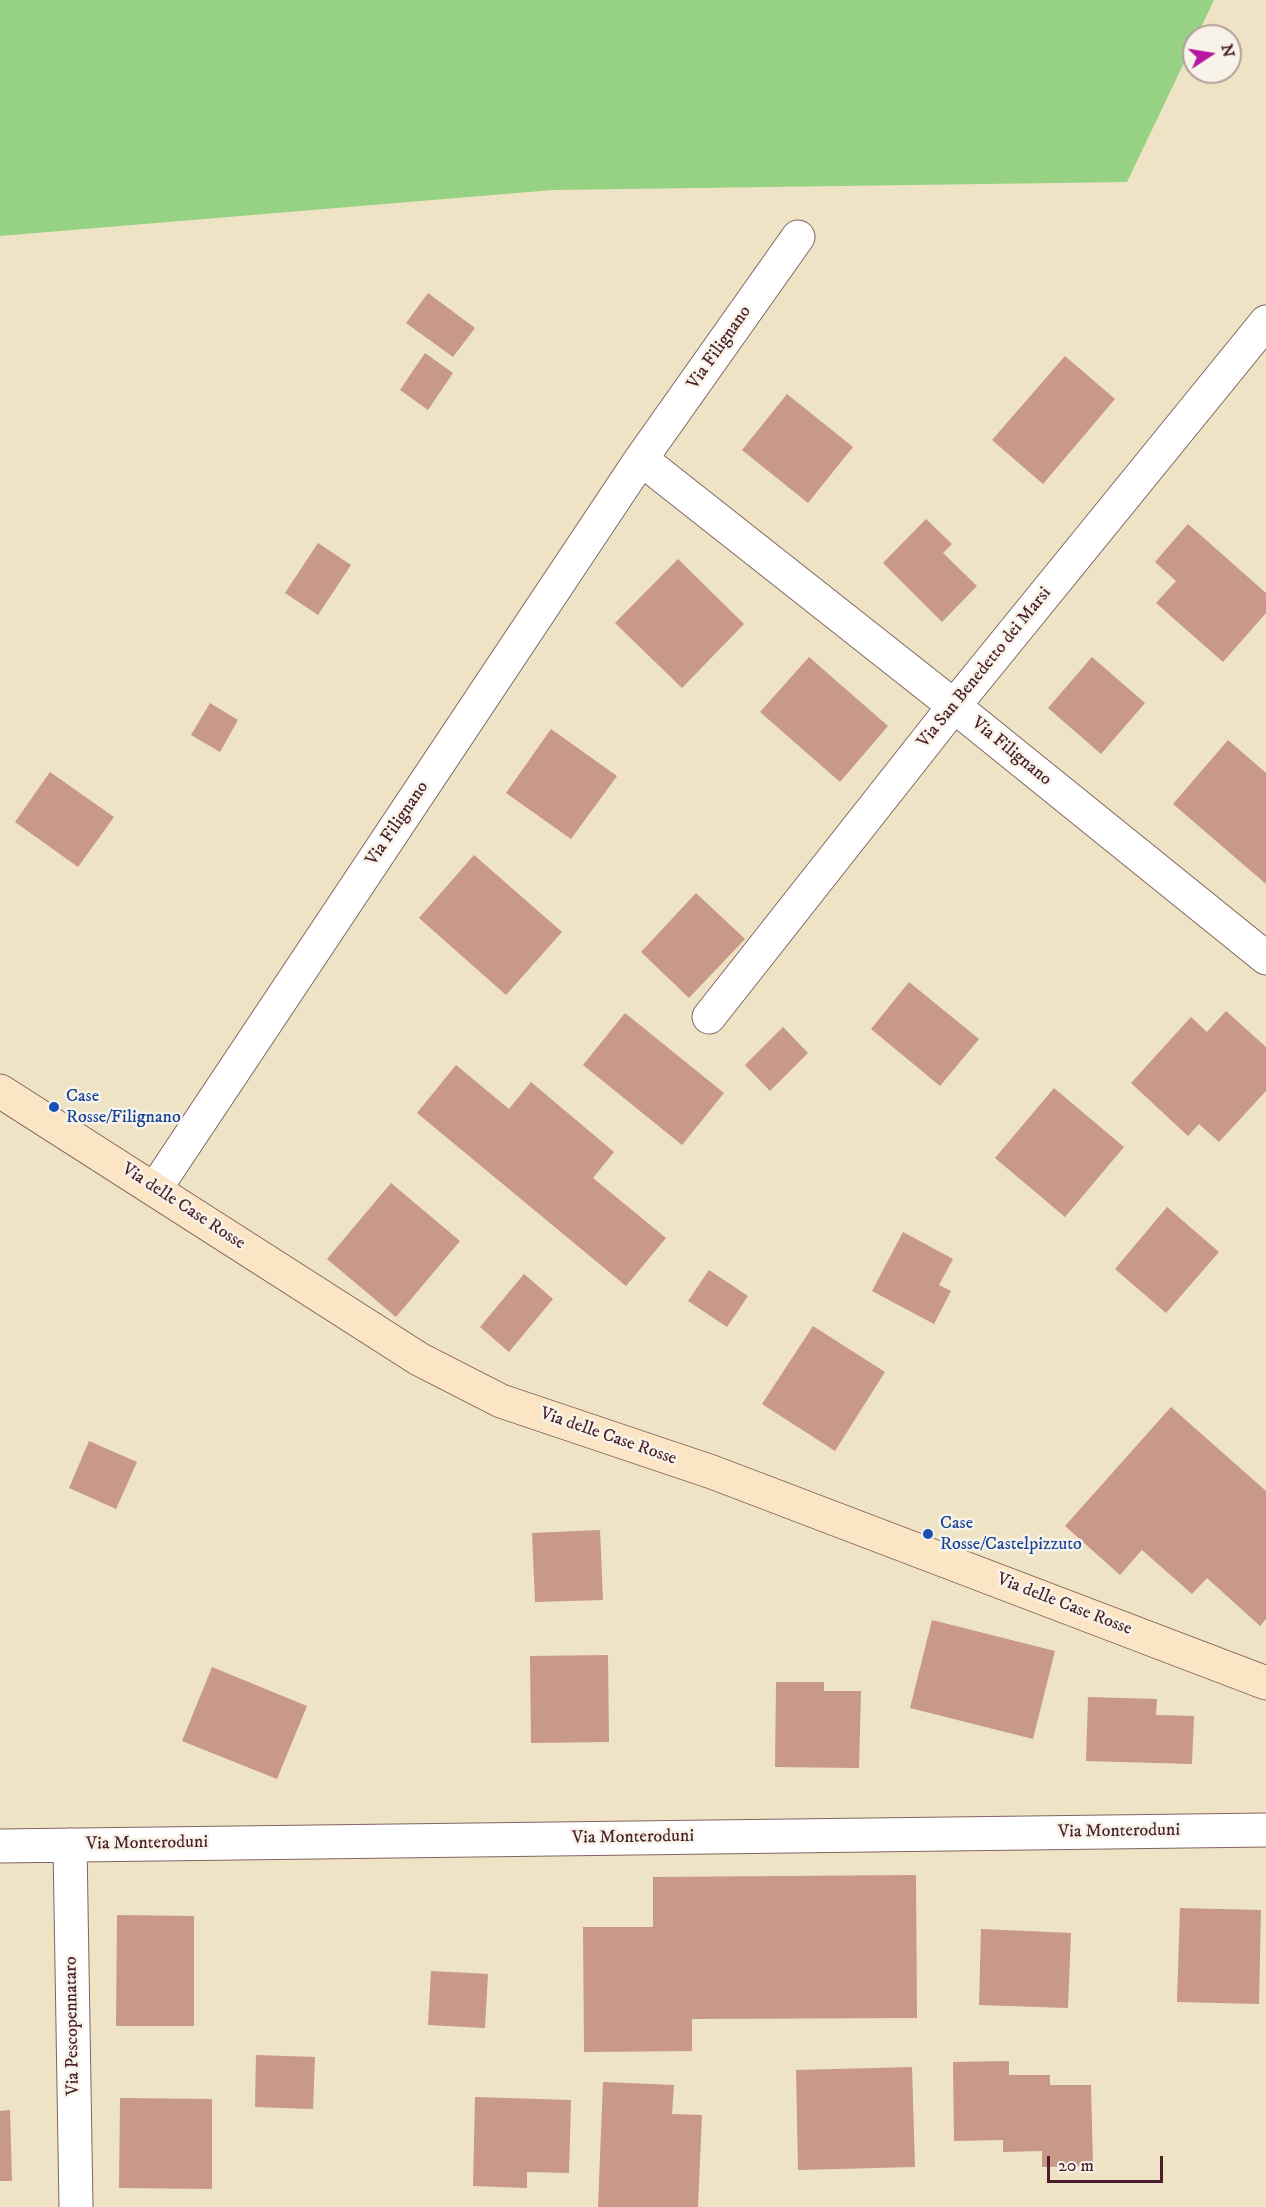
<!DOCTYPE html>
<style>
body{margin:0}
#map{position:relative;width:1266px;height:2207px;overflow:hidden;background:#eee3c5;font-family:"IM FELL DW Pica",serif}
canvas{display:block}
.north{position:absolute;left:1182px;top:24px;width:60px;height:60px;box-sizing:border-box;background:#f7f3e8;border:2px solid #b29e9c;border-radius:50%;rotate:78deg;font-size:16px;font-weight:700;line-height:24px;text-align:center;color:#4a1f2b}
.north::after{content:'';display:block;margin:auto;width:21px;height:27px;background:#b5179e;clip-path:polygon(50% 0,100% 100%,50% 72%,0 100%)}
.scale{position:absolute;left:1047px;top:2156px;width:116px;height:27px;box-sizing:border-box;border:3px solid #4a1f2b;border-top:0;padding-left:8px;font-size:18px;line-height:21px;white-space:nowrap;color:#4a1f2b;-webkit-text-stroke:4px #f7f3e8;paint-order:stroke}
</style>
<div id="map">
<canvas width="1266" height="2207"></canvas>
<div class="north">N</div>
<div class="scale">20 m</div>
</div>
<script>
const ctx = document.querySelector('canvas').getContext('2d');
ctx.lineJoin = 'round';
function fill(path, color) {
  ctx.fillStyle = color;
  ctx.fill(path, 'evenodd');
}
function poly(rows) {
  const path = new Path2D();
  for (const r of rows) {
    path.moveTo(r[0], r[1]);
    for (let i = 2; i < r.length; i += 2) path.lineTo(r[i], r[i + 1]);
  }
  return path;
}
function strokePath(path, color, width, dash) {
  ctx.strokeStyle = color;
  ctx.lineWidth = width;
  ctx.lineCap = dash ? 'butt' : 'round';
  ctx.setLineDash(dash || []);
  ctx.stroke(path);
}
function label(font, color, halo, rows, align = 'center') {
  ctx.font = font + ' "IM FELL DW Pica",serif';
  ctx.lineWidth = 5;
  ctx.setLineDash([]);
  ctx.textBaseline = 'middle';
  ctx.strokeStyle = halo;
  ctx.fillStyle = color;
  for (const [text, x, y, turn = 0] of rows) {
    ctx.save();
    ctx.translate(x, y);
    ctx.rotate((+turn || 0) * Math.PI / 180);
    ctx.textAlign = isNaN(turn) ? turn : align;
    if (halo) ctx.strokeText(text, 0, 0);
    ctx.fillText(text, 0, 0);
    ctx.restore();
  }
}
fill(poly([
 [0,0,1214,0,1197,36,1194,36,1194,42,1127,182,553,190,0,236]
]), '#97d184');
fill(poly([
 [428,293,475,328,453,357,406,323],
 [425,353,453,373,428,410,400,390],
 [1065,356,1115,399,1043,484,992,440],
 [787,394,853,447,808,503,742,450],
 [926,519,952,544,943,553,977,586,942,622,883,563],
 [1188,524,1266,593,1266,613,1223,662,1156,603,1176,581,1155,562],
 [318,543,351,565,318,615,285,593],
 [678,559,744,624,682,688,615,623],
 [809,657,888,726,840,782,760,712],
 [1092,657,1145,703,1101,754,1048,708],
 [210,703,238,720,220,752,191,735],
 [551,729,617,776,571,839,506,793],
 [1228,740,1266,773,1266,884,1173,804],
 [50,772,114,817,78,867,15,822],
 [474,855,562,932,506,995,419,918],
 [696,893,745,939,689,998,641,952],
 [909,982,979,1039,940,1086,871,1029],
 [1226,1011,1266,1047,1266,1091,1219,1142,1199,1124,1188,1136,1131,1083,1191,1017,1207,1032],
 [625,1013,724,1093,682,1145,583,1065],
 [783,1027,808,1053,770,1091,745,1065],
 [456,1065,509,1109,531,1082,614,1152,593,1178,666,1238,626,1286,417,1113],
 [1054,1088,1124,1147,1065,1217,995,1158],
 [391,1183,460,1241,396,1317,327,1259],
 [1167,1207,1219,1252,1166,1313,1115,1269],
 [903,1232,953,1259,939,1285,951,1291,934,1324,872,1291],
 [709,1270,748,1296,727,1327,688,1301],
 [524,1274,553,1299,509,1352,480,1327],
 [813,1326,885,1372,835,1451,762,1404],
 [1171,1407,1266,1491,1266,1619,1260,1626,1207,1578,1192,1594,1142,1550,1120,1575,1065,1526],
 [89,1441,137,1462,116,1509,69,1488],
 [600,1530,603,1600,535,1602,532,1533],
 [932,1620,1055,1651,1033,1739,910,1708],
 [608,1655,609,1742,531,1743,530,1656],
 [212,1667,307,1706,277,1779,182,1741],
 [776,1682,824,1682,824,1691,861,1691,859,1768,775,1767],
 [1088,1697,1157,1699,1156,1715,1194,1716,1192,1764,1086,1761],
 [916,1875,917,2018,692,2019,692,2051,584,2052,583,1927,653,1927,653,1877],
 [1180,1908,1261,1910,1259,2004,1177,2002],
 [117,1915,194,1916,194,2026,116,2026],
 [981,1929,1071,1933,1068,2008,979,2005],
 [431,1971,488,1974,485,2028,428,2025],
 [256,2055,315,2057,313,2109,255,2107],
 [1009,2061,1009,2075,1050,2075,1050,2085,1091,2085,1093,2166,1042,2167,1042,2151,1003,2152,1003,2140,954,2141,953,2062],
 [912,2067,915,2167,798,2170,796,2070],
 [603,2082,674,2085,672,2114,702,2115,698,2207,598,2207],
 [475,2097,571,2100,569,2173,527,2172,527,2188,473,2186],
 [120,2098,212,2099,212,2189,119,2188],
 [10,2110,12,2181,0,2181,0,2111]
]), '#c89889');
const street = poly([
 [641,459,954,706,1266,958],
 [709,1017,954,706,1266,322],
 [155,1189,641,459,798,237],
 [70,1845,76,2207],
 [0,1846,1266,1830]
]);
const secondary = poly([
 [0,1091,419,1359,501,1401,712,1472,1266,1683]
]);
strokePath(street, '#836461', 35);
strokePath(secondary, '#836461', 35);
strokePath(street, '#fff', 33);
strokePath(secondary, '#fce5c4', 33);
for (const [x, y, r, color] of [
 [54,1107,6,"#1a4fb4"],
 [928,1534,6,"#1a4fb4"]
]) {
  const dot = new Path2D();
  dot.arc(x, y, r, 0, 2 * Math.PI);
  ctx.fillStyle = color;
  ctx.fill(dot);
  strokePath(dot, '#f7f3e8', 2);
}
label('18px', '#4a1f2b', '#f7f3e8', [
 ["Via Filignano",720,348,-55],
 ["Via San Benedetto dei Marsi",985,668,-51],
 ["Via Filignano",1011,752,39],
 ["Via Filignano",398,824,-56],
 ["Via delle Case Rosse",183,1207,33],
 ["Via delle Case Rosse",608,1437,19],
 ["Via delle Case Rosse",1064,1605,21],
 ["Via Monteroduni",1119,1832,-1],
 ["Via Monteroduni",633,1838,-1],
 ["Via Monteroduni",147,1844,-1],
 ["Via Pescopennataro",73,2026,-91]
]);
label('18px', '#164399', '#f7f3e8', [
 ["Case",66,1097],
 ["Rosse/Filignano",66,1118],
 ["Case",940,1524],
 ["Rosse/Castelpizzuto",940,1545]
], 'left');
</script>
